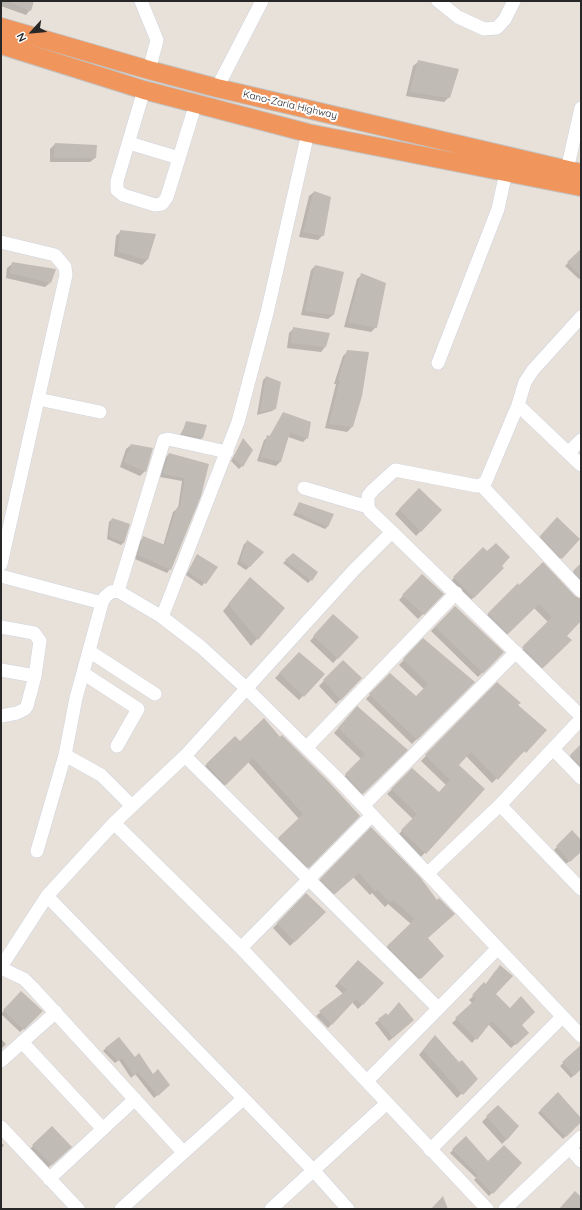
<!DOCTYPE html>
<style>
body{margin:0}
#map{position:relative;width:582px;height:1210px;overflow:hidden;background:#e8e1d9;font-family:Quicksand,sans-serif}
canvas{display:block}
.frame{position:absolute;inset:0;border:2px solid #272727;pointer-events:none}
.north{position:absolute;left:12px;top:12px;width:40px;height:40px;-webkit-text-stroke:3px #fff;paint-order:stroke;rotate:243deg;font-size:11px;font-weight:700;line-height:16px;text-align:center;color:#272727}
.north::after{content:'';display:block;margin:auto;width:14px;height:18px;background:#272727;clip-path:polygon(50% 0,100% 100%,50% 72%,0 100%)}
</style>
<div id="map">
<canvas width="582" height="1210"></canvas>
<div class="frame"></div>
<div class="north">N</div>
</div>
<script>
const ctx = document.querySelector('canvas').getContext('2d');
ctx.lineJoin = 'round';
function fill(path, color) {
  ctx.fillStyle = color;
  ctx.fill(path, 'evenodd');
}
function poly(rows) {
  const path = new Path2D();
  for (const r of rows) {
    path.moveTo(r[0], r[1]);
    for (let i = 2; i < r.length; i += 2) path.lineTo(r[i], r[i + 1]);
  }
  return path;
}
function strokePath(path, color, width, dash) {
  ctx.strokeStyle = color;
  ctx.lineWidth = width;
  ctx.lineCap = dash ? 'butt' : 'round';
  ctx.setLineDash(dash || []);
  ctx.stroke(path);
}
function label(font, color, halo, rows, align = 'center') {
  ctx.font = font + ' Quicksand,sans-serif';
  ctx.lineWidth = 4;
  ctx.setLineDash([]);
  ctx.textBaseline = 'middle';
  ctx.strokeStyle = halo;
  ctx.fillStyle = color;
  for (const [text, x, y, turn = 0] of rows) {
    ctx.save();
    ctx.translate(x, y);
    ctx.rotate((+turn || 0) * Math.PI / 180);
    ctx.textAlign = isNaN(turn) ? turn : align;
    if (halo) ctx.strokeText(text, 0, 0);
    ctx.fillText(text, 0, 0);
    ctx.restore();
  }
}
fill(poly([
 [1,1,33,1,30,10,26,15,1,6],
 [418,62,449,97,444,102,406,96,413,66],
 [55,144,95,158,90,162,50,162,50,149],
 [314,192,323,235,318,240,299,237,309,196],
 [121,231,155,235,147,260,142,265,114,256,116,236],
 [581,250,581,277,579,279,565,266],
 [12,264,50,283,45,287,6,278,7,268],
 [315,266,333,315,328,319,301,315,311,270],
 [362,275,376,327,371,332,344,327,357,279],
 [294,328,325,347,321,352,287,348,289,333],
 [348,351,361,395,352,427,347,432,325,428,336,384,334,384,343,356],
 [266,377,276,408,272,411,257,415,263,380],
 [283,414,307,438,303,442,288,437,280,462,276,466,257,461,264,440,269,437],
 [187,422,206,426,202,438,199,441,179,437],
 [243,440,242,466,239,469,231,461],
 [131,445,145,471,140,476,120,467,126,449],
 [169,454,208,465,170,569,167,573,135,559,140,541,143,538,163,546,173,512,178,508,182,481,160,477,165,458],
 [419,489,441,510,416,536,395,514],
 [299,503,328,526,325,529,293,515],
 [112,519,129,525,124,542,121,545,107,539,109,522],
 [557,519,579,539,556,563,536,541],
 [247,542,263,553,246,570,237,564,244,544],
 [483,548,503,568,469,602,450,582],
 [293,554,311,580,308,583,283,563],
 [197,555,216,568,202,586,186,575],
 [581,564,581,590,569,576],
 [422,575,443,594,418,619,399,600],
 [250,579,284,608,251,646,223,611],
 [518,585,581,599,581,620,566,636,571,640,538,672,519,653,549,623,534,608,503,638,484,618],
 [455,607,502,652,478,677,431,631],
 [333,616,358,637,333,663,310,641],
 [423,640,473,682,412,744,366,699,390,674,416,697,424,689,399,665],
 [299,653,323,674,299,700,275,678],
 [343,661,361,678,336,704,319,686],
 [497,684,517,705,546,730,492,783,466,756,457,765,484,789,420,858,397,836,413,819,387,794,412,770,439,793,446,785,421,761],
 [353,712,406,750,358,798,341,780,361,759,334,733],
 [235,737,240,742,280,739,358,816,303,872,275,843,299,819,248,762,221,789,202,769],
 [581,745,581,776,566,761],
 [371,828,436,902,427,938,442,956,415,983,383,951,411,924,388,904,385,907,372,893,370,895,353,877,330,898,316,884],
 [572,832,581,842,581,851,566,864,554,850],
 [306,894,324,912,290,946,273,928],
 [358,962,383,983,358,1009,352,1002,328,1028,316,1016,343,994,335,986],
 [496,970,494,994,523,1037,511,1048,488,1024,472,1043,452,1023,473,1004,469,1000,485,985],
 [21,992,42,1011,20,1032,1,1014],
 [386,1015,410,1023,389,1041,375,1023],
 [1,1039,6,1044,1,1049],
 [430,1041,477,1079,457,1098,419,1055],
 [106,1048,135,1059,166,1088,154,1098,135,1074,131,1078,119,1060,115,1063,103,1051],
 [578,1049,581,1052,581,1068,571,1078,560,1066],
 [558,1093,581,1120,563,1139,538,1113],
 [498,1106,507,1139,502,1144,482,1122],
 [52,1127,70,1147,48,1168,30,1149],
 [466,1137,488,1163,521,1163,489,1196,474,1180,476,1178,450,1153],
 [1,1143,4,1145,1,1149]
]), '#0003');
fill(poly([
 [7,1,34,1,31,11],
 [418,60,459,69,450,98,410,92],
 [55,143,97,145,96,158,54,158],
 [314,191,331,197,324,236,303,232],
 [120,230,156,234,148,260,118,252],
 [581,249,581,276,567,262],
 [12,262,56,269,51,283,10,273],
 [315,265,344,272,334,315,305,311],
 [361,273,386,283,377,328,348,322],
 [293,327,330,333,326,347,291,343],
 [347,350,369,352,362,396,353,427,329,424,340,380,338,380],
 [266,376,281,382,276,409,260,412],
 [283,412,311,422,308,439,290,432,281,462,261,457,267,435,270,436],
 [186,421,207,425,203,438,182,434],
 [243,438,253,450,243,467,233,458],
 [131,444,153,448,146,472,124,462],
 [169,453,209,464,201,496,171,570,138,555,143,536,165,545,177,507,180,508,185,478,163,474],
 [419,488,442,510,421,532,399,509],
 [299,502,334,514,328,527,295,512],
 [557,517,580,539,562,559,540,536],
 [112,518,130,524,124,543,109,536],
 [247,540,264,552,250,567,240,561],
 [496,543,510,557,502,566,504,568,474,598,453,577,483,547,487,551],
 [293,553,318,572,312,581,285,560],
 [197,554,218,567,206,584,188,572],
 [543,562,575,596,581,599,581,621,567,636,572,640,543,668,522,647,552,617,539,604,508,634,488,613,518,583,519,585],
 [581,563,581,579,573,571],
 [422,574,444,594,424,615,402,595],
 [250,577,285,608,258,640,228,604],
 [455,606,504,652,479,678,483,673,435,627],
 [333,614,359,637,338,659,313,636],
 [423,638,475,682,417,740,369,694,390,673,416,696,428,684,403,659],
 [299,652,325,674,304,697,279,673],
 [343,660,362,678,341,700,323,680],
 [497,682,521,703,518,705,547,730,526,753,524,751,498,780,471,752,459,765,485,789,426,854,401,830,417,814,391,789,412,768,439,792,450,780,425,755],
 [357,706,408,750,363,794,345,774,365,754,338,728],
 [264,718,280,737,282,735,329,782,360,816,309,868,278,838,303,814,253,758,226,785,206,764,235,736,240,741],
 [581,744,581,766,570,755],
 [371,827,420,877,437,900,439,898,455,914,428,938,444,956,421,979,387,946,415,919,393,900,390,903,377,889,375,891,359,873,335,894,320,879],
 [572,830,581,840,581,852,570,862,556,846],
 [306,893,326,912,295,942,277,923],
 [358,960,384,983,363,1005,356,999,332,1025,319,1011,347,990,338,982],
 [500,965,513,976,496,994,510,1008,521,996,535,1012,522,1025,529,1033,516,1045,492,1021,477,1040,455,1018,476,999,472,995,484,982,486,984],
 [21,991,43,1011,24,1030,3,1010],
 [399,1002,414,1020,393,1038,378,1019,386,1013,388,1015],
 [435,1035,459,1062,462,1060,478,1079,463,1095,423,1050],
 [119,1037,135,1057,139,1053,153,1074,158,1069,170,1085,158,1096,138,1072,134,1076,122,1058,118,1061,105,1048],
 [581,1045,581,1069,574,1076,562,1062],
 [558,1092,581,1118,581,1122,566,1137,540,1110],
 [498,1105,519,1126,507,1140,486,1116],
 [52,1126,72,1147,52,1165,32,1145],
 [466,1136,488,1161,504,1145,522,1163,493,1194,476,1177,478,1175,452,1149],
 [575,1191,581,1197,581,1209,559,1209],
 [443,1196,448,1209,431,1209]
]), '#c1bbb6');
const minor = poly([
 [141,1,157,40,149,70],
 [438,1,458,17,484,29,497,28,505,19,514,1],
 [217,88,262,1],
 [144,90,117,181,117,190,123,195,155,205,162,204,167,197,196,103],
 [129,143,179,158],
 [567,170,581,108],
 [1,242,55,255,65,267,66,275,1,564],
 [438,363,498,209,506,172],
 [38,399,100,412],
 [518,405,581,465],
 [568,453,581,440],
 [481,485,581,591],
 [304,488,368,507],
 [392,532,581,716],
 [1,576,102,603],
 [118,591,164,440,168,439,227,452],
 [162,617,238,422,267,313,308,133],
 [1,627,34,633,40,641,35,676,27,706,25,709,17,713,1,716],
 [89,651,155,694],
 [1,670,35,676],
 [83,673,138,709,117,746],
 [307,747,456,593],
 [553,749,581,778],
 [65,755,101,775,132,806],
 [185,756,438,1008],
 [364,805,516,652],
 [500,805,581,889],
 [114,823,241,948,487,1209],
 [37,851,65,755,76,698,102,603,105,597,111,592,118,591,162,617,201,647,246,688,335,776,581,1036],
 [428,873,500,805,581,719],
 [47,896,314,1171,348,1209],
 [241,948,372,815],
 [1,967,47,896,114,823,185,756,354,570,392,532,370,511,368,507,368,496,373,490,395,470,477,486,481,485,486,481,518,405,525,382,533,370,581,317],
 [1,968,24,979,32,987,183,1152],
 [22,1042,103,1129],
 [1,1061,56,1012],
 [367,1081,498,948],
 [1,1127,78,1209],
 [570,1148,581,1161],
 [430,1150,562,1017],
 [49,1179,135,1099],
 [121,1209,243,1099],
 [271,1209,387,1103],
 [505,1209,581,1137]
]);
const highway = poly([
 [1,27,149,70,217,88,581,173],
 [1,45,144,90,308,133,581,187]
]);
strokePath(minor, '#cfd2df', 14);
strokePath(highway, '#c3c3c3', 20);
strokePath(minor, '#fff', 13);
strokePath(highway, '#f0965d', 18);
label('10px', '#272727', '#fff', [
 ["Kano-Zaria Highway",290,105,13]
]);
</script>
